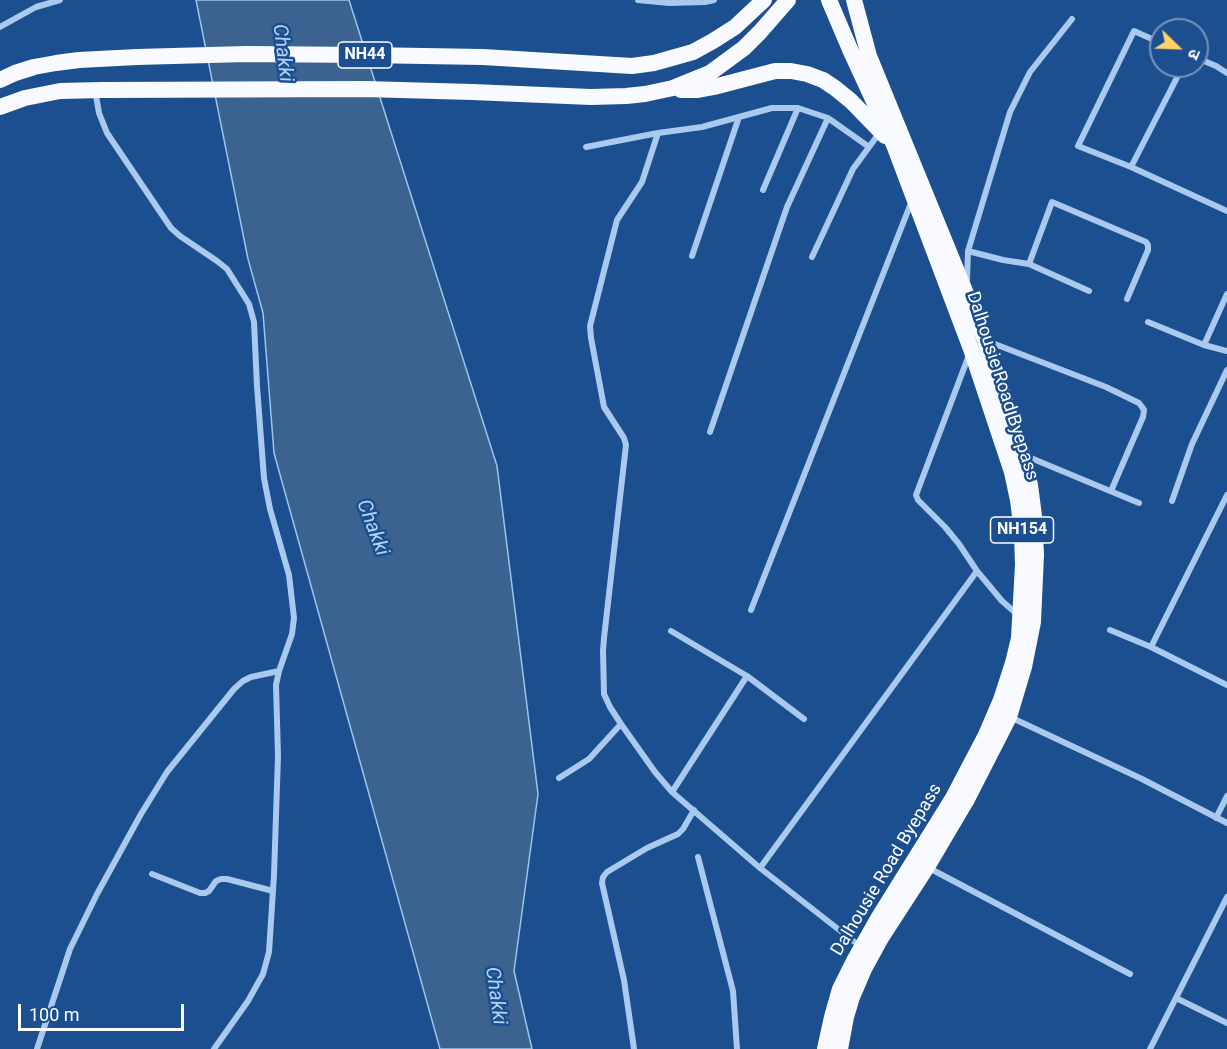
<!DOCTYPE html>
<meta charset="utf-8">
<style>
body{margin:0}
#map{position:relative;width:1227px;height:1049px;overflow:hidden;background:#1b4f8f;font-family:Roboto,"Noto Sans Devanagari",sans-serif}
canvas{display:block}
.north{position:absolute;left:1149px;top:18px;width:60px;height:60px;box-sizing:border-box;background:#1b4f8f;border:2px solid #7695bc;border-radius:50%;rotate:113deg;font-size:16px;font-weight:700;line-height:24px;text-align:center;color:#fff}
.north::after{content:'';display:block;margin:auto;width:21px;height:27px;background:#ffd166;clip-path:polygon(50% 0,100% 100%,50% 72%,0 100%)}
.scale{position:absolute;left:18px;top:1004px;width:166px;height:27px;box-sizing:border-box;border:3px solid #fff;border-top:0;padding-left:8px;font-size:18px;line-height:21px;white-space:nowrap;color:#fff;-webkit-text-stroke:4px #1b4f8f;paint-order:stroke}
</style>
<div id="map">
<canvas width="1227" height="1049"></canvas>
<div class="north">उ</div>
<div class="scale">100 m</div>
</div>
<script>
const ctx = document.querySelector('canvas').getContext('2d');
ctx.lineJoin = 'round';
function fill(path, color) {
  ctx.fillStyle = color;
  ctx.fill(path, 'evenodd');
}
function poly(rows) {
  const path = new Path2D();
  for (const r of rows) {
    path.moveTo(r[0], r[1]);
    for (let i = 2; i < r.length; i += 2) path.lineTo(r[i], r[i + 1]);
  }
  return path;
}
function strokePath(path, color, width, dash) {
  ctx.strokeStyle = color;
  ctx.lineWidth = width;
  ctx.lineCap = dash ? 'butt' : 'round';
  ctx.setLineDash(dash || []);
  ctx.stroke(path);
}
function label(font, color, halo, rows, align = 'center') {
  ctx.font = font + ' Roboto,sans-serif';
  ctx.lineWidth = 5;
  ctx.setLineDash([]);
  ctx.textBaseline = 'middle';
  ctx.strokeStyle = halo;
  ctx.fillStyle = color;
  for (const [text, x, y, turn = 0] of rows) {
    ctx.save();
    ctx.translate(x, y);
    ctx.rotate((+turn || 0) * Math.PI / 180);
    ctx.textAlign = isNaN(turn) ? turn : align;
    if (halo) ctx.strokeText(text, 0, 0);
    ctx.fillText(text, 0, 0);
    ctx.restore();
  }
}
const water = poly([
 [196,0,349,0,497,466,538,794,514,971,532,1049,440,1049,274,453,263,313,248,259,196,0]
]);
fill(water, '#3c6290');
strokePath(water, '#9cc4f0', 1.5);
strokePath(poly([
 [638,0,669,3,705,2,714,0],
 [0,27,36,7,60,0],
 [1161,43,1134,31,1078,146,1131,167,1227,211],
 [1197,58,1216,66,1227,73],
 [95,90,99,113,107,133,171,228,180,236,217,261,227,269,249,304,254,322,257,386,264,478,270,509,289,575,294,618,292,634,279,671,276,685,278,756,274,875,269,952,263,974,248,1001,214,1049],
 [658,133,642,182,617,220,590,326,591,338,604,407,624,438,626,445,604,638,603,651,604,694,610,707,621,724,655,772,672,792,760,868,861,947],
 [586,147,658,133,702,127,772,108,798,108,828,118,869,147],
 [1131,167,1183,66],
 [763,190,798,108],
 [968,251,1003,260,1029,264,1089,291],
 [692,256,739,117],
 [812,257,853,169,880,132],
 [1029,264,1052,202,1146,242,1148,245,1148,250,1127,299],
 [967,280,968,251,1010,112,1030,72,1072,19],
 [1148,322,1204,345,1227,351],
 [987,341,1106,387,1139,403,1142,407,1144,410,1143,417,1111,491],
 [1204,345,1227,294],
 [969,355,916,495,918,500,945,527,959,544,977,571,1002,601,1018,615],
 [710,432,787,207,828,118],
 [1026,456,1139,503],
 [1172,501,1192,444,1227,370],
 [751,610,911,203],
 [1110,630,1151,647,1227,685],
 [671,631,747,676,672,792],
 [1151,647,1227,495],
 [747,676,804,719],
 [1010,717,1142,779,1227,823],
 [559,778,589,759,621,724],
 [1216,818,1227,796],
 [698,857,733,991,737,1049],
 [927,867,1130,974],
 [760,868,977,571],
 [152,874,200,893,205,893,209,891,216,881,221,879,227,879,273,891],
 [1176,998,1227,1023],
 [37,1049,70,949,97,894,141,814,167,772,234,689,243,681,251,677,279,671],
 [634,1049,624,980,602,883,603,877,607,872,647,848,678,834,683,829,694,810],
 [1150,1049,1227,897]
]), '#a9c9ee', 6);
strokePath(poly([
 [0,80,15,73,34,67,56,63,79,60,137,57,246,54,365,55,483,57,632,66,654,63,693,52,713,41,735,27,764,0],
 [681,90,698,90,714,87,775,71,791,71,807,74,823,80,835,88,851,101,885,136],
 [0,107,25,98,60,91,102,90,365,89,472,92,591,97,626,96,645,94,673,88,710,73,744,48,760,32,788,0],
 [825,1049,832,1017,840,989,854,961,879,917,953,798,986,735,1001,700,1013,663,1019,638,1023,565,1022,532,1018,500,1012,472,971,349,894,145,852,54,829,0],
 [840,1049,846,1017,852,997,864,969,881,938,927,867,966,801,1009,717,1024,667,1033,622,1036,555,1034,516,1030,485,1022,454,985,340,869,56,854,0]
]), '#f8faff', 16);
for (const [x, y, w] of [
 [365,55,54],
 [1022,530,63]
]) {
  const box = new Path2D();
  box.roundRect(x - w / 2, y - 13, w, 26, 4.5);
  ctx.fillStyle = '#1b4f8f';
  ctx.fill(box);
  strokePath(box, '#fff', 1.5);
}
label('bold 16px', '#fff', null, [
 ["NH44",365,55],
 ["NH154",1022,530]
]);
label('18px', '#fff', '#1b4f8f', [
 ["Dalhousie Road Byepass",1002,386,72],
 ["Dalhousie Road Byepass",887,870,-59]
]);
label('italic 20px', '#b5d3f5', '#1b4f8f', [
 ["Chakki",282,53,83],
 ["Chakki",372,528,69],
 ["Chakki",495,996,82]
]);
</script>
